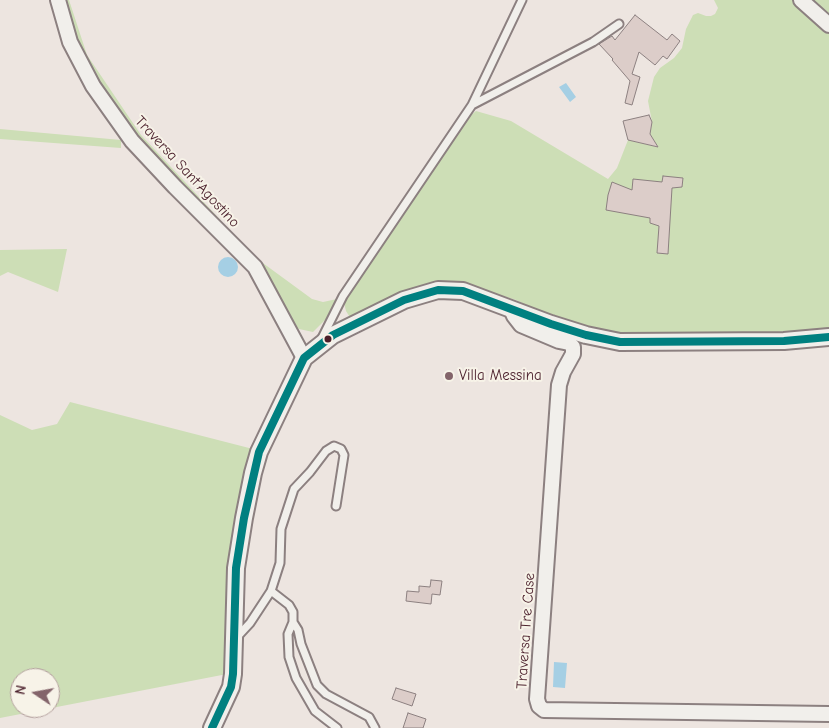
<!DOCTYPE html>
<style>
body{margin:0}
#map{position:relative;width:829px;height:728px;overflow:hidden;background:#ede5e0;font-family:"Comic Neue",sans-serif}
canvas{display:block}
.north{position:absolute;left:10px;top:668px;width:50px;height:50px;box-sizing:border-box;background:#f7f3e8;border:1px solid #b29e9c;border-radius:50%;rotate:282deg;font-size:14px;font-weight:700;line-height:20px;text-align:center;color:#4a1f2b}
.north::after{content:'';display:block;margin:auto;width:18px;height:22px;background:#83646a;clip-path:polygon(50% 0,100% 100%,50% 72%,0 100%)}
</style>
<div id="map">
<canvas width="829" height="728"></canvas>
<div class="north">N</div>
</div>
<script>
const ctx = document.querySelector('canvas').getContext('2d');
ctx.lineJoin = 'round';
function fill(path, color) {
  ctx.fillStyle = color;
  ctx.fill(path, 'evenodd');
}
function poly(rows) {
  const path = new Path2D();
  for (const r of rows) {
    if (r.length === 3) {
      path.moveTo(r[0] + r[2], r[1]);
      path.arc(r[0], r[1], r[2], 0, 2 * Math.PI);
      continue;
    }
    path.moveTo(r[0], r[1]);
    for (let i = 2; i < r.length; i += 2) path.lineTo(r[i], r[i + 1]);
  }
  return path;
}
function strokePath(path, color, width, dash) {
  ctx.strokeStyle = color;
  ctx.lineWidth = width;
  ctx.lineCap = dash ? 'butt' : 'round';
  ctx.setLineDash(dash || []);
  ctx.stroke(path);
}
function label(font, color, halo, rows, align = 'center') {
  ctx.font = font + ' "Comic Neue",sans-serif';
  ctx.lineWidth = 4;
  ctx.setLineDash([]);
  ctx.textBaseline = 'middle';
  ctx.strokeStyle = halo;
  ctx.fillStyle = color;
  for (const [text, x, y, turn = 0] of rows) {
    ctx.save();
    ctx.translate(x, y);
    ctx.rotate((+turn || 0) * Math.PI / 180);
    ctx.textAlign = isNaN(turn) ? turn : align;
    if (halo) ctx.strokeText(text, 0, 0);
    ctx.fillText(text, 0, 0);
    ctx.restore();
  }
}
fill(poly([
 [62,0,69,0,87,55,141,135,256,258,312,299,323,302,337,299,326,319,313,332,299,329,294,325,262,273,133,135,82,58],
 [714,0,795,0,829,30,829,330,620,338,556,320,516,300,464,284,351,319,346,311,344,303,388,234,470,116,476,111,511,121,608,179,617,168,628,140,658,147,650,134,652,122,648,101,654,77,660,68,674,58,682,48,686,29,693,15,698,13,706,16,711,16,715,14,718,8],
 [806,0,829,0,829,20],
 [0,129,121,140,121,148,0,139],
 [67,249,58,292,8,272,0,276,0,250],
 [70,402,253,449,227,674,0,718,0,415,32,430,57,424],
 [20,678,50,678,50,708,20,708]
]), '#cddeb6');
fill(poly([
 [566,83,576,97,570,102,559,87],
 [228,267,10],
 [554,662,567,663,565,688,553,687]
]), '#a5cfe4');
const building = poly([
 [635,15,667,40,672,34,680,41,667,59,663,56,655,65,639,52,632,74,640,77,632,105,625,103,630,81,612,60,613,59,599,44,612,36,615,40,635,15],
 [649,115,652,122,650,134,658,147,628,140,623,121,649,115],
 [663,176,683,178,682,187,672,188,668,254,657,253,659,226,650,223,650,218,606,210,608,195,612,182,632,190,633,179,662,182,663,176],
 [431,580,442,581,440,595,432,594,431,604,406,601,407,591,419,592,419,586,430,587,431,580],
 [396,688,416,694,412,706,392,699,396,688],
 [408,713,426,719,423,728,403,728,408,713]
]);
fill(building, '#dccdc9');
strokePath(building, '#8c8080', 1);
const service = poly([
 [472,105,593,42,619,24],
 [322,338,343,296,472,105,522,0],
 [271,591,289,605,293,612,293,622,288,634,289,657,296,678,315,711,337,728],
 [293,622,298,630,301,644,317,685,326,694,369,717,375,728],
 [237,637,250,623,271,591,280,563,281,529,294,489,310,472,326,451,334,446,341,449,344,455,336,506]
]);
const minor = poly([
 [58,0,70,42,93,86,132,141,175,187,255,267,304,358],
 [801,0,829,25],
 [511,309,514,316,521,325,559,341,569,343,573,347,573,354,563,372,559,385,537,699,539,706,544,710,829,714]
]);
const tertiary = poly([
 [212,728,231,687,233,674,236,568,244,518,253,473,259,452,304,358,333,335,404,300,438,290,463,291,551,324,586,335,620,342,784,341,829,337]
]);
strokePath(service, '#8c8080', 11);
strokePath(minor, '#8c8080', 18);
strokePath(tertiary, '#8c8080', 20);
strokePath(service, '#f1efeb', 7);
strokePath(minor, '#f1efeb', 14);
strokePath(tertiary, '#f1efeb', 16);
strokePath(poly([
 [212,728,231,687,233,674,236,568,244,518,259,452,304,358,333,335,404,300,438,290,463,291,551,324,586,335,620,342,784,341,829,337]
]), '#008080', 8);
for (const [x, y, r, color] of [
 [328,339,4.5,"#4a1f2b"],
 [449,376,5,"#83646a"]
]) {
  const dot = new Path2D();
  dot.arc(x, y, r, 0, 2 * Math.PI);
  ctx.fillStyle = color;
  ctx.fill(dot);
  strokePath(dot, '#f7f3e8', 2);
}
label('15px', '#4a1f2b', '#f7f3e8', [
 ["Traversa Sant'Agostino",187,172,47],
 ["Traversa Tre Case",526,631,-86]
]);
label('15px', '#4a1f2b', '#f7f3e8', [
 ["Villa Messina",459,376]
], 'left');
</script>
